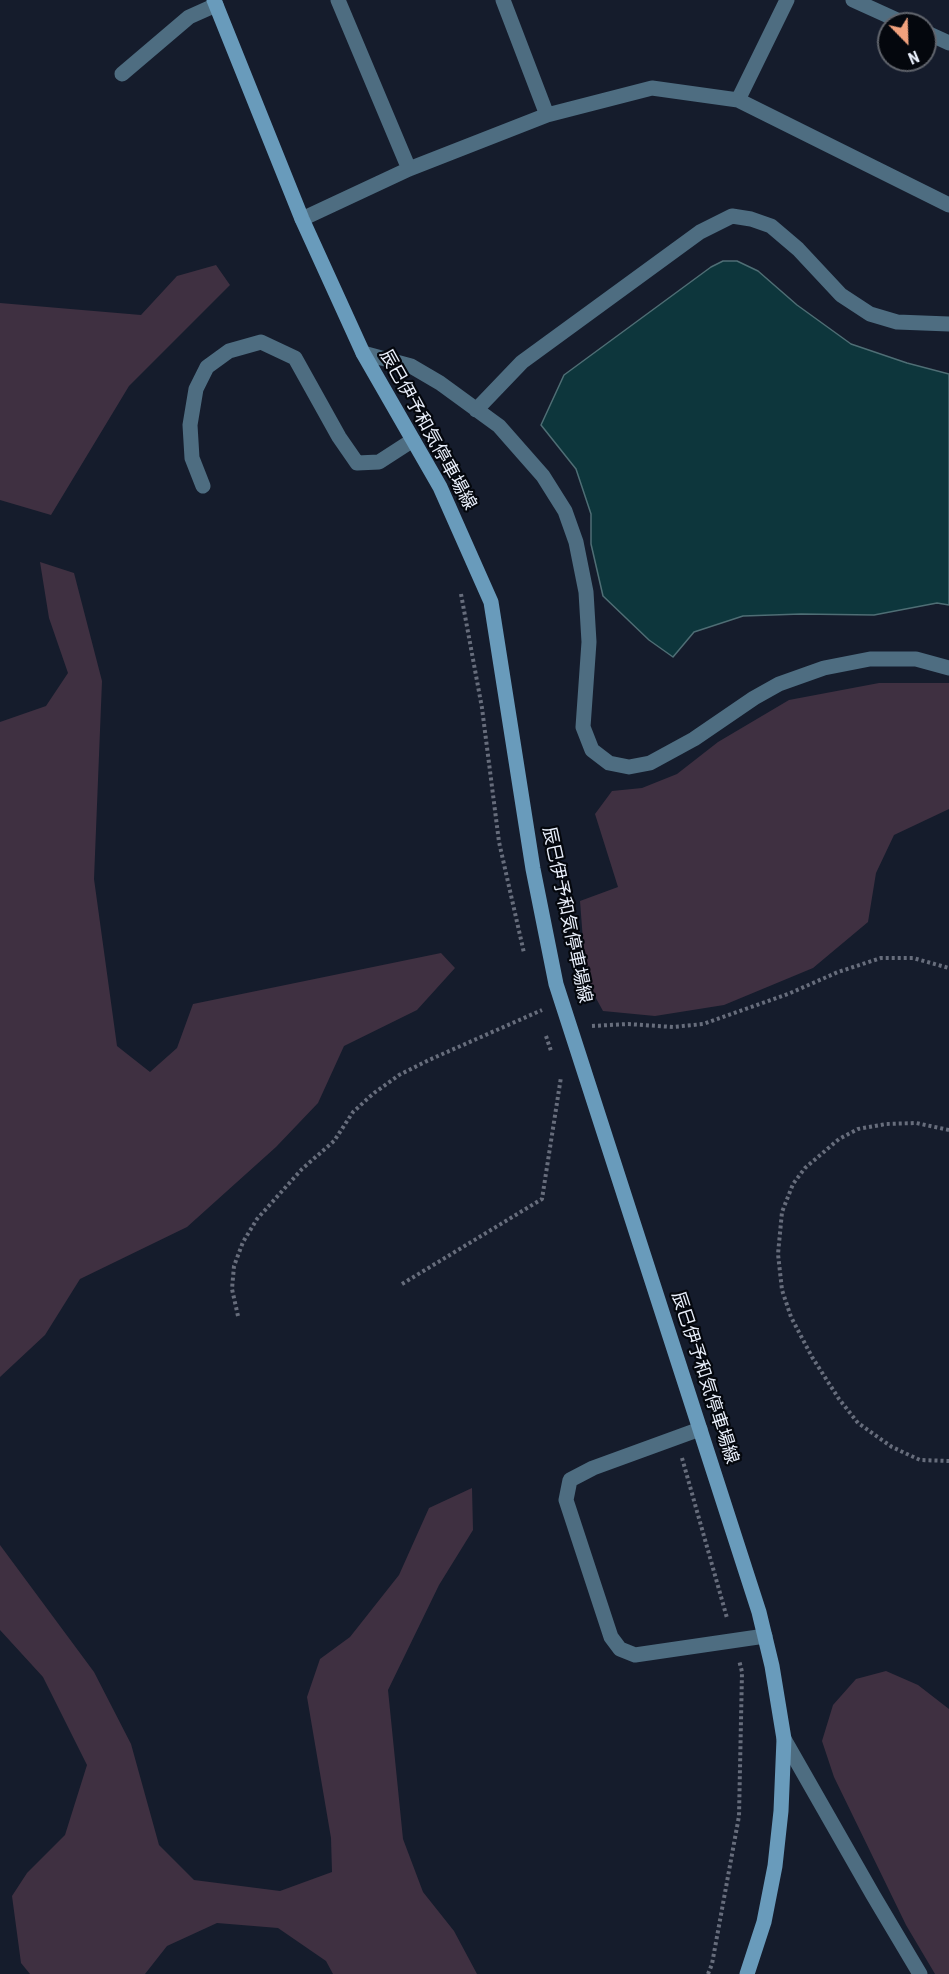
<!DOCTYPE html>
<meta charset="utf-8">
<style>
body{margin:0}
#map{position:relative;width:949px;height:1974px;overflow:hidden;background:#151c2c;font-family:"Roboto Condensed",sans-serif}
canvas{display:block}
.north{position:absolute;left:877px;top:12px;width:60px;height:60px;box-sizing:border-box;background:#04070d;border:2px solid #60646c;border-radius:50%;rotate:157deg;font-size:16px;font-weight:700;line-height:24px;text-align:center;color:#e9effb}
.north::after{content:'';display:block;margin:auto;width:21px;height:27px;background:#f1a17d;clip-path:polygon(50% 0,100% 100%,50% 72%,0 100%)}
</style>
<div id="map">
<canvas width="949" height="1974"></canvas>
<div class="north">N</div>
</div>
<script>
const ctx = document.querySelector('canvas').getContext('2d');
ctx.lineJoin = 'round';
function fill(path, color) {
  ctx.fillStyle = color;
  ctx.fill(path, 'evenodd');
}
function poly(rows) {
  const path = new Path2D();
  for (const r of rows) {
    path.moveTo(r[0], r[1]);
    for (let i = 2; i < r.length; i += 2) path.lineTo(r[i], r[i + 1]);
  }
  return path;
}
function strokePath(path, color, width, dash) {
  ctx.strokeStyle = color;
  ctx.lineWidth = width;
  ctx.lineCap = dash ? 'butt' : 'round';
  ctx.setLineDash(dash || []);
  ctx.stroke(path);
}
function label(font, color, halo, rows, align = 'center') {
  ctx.font = font + ' "Roboto Condensed","Noto Sans JP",sans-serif';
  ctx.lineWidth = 4.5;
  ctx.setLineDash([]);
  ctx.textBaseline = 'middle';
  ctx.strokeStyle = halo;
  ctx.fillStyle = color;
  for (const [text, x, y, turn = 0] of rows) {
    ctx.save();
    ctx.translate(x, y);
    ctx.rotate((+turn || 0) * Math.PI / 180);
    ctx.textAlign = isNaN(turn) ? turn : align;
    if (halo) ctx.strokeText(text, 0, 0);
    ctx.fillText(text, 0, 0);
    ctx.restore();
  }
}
fill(poly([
 [216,265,230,285,129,386,51,515,0,500,0,303,141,315,177,276],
 [40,562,74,573,102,681,94,879,117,1046,150,1072,177,1048,193,1004,441,953,455,968,417,1010,344,1046,318,1103,276,1147,187,1227,80,1279,45,1335,0,1377,0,722,46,706,68,673,49,618],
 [879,683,949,683,949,809,894,835,876,873,868,922,813,968,724,1005,655,1016,603,1011,586,980,580,901,618,887,595,814,612,791,642,788,677,774,718,742,789,700],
 [472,1488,473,1530,439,1585,388,1690,403,1839,423,1892,454,1931,477,1974,333,1974,326,1961,278,1928,217,1923,167,1946,145,1974,30,1974,21,1963,12,1896,27,1873,65,1835,87,1765,43,1677,0,1630,0,1545,94,1672,131,1744,159,1845,194,1880,280,1891,332,1872,331,1838,307,1697,320,1659,350,1637,399,1575,429,1508],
 [886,1671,918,1685,949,1709,949,1974,935,1974,906,1925,834,1777,822,1741,833,1705,856,1679]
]), '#3f3041');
const water = poly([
 [723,261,737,261,758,271,797,305,851,344,907,363,949,374,949,605,937,603,874,615,801,614,743,616,694,632,673,657,649,640,603,596,591,544,591,514,576,469,541,425,564,375,711,267,723,261]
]);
fill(water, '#0d363c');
strokePath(water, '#4f6e75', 1.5);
strokePath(poly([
 [461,594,482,708,499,842,524,953],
 [592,1026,628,1024,673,1027,703,1024,788,994,838,972,881,958,913,958,949,968],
 [546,1036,551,1051],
 [949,1130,916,1123,886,1124,858,1129,839,1139,805,1168,793,1184,782,1212,778,1254,782,1290,791,1317,812,1357,839,1399,858,1423,892,1447,920,1460,949,1461],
 [402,1284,542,1199,561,1077],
 [238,1316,232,1289,234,1266,243,1242,257,1219,302,1169,334,1141,353,1112,374,1093,399,1075,429,1060,542,1010],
 [682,1458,727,1618],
 [708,1974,712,1964,739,1816,742,1672,739,1660]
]), '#676d7c', 4, [3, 3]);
strokePath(poly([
 [338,0,409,169],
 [503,0,547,115],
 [853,0,906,24],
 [925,32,949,43],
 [122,74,189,17,216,5],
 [738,100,787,0],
 [302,219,409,169,547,115,652,88,738,100,949,205],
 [363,353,411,366,440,383,499,426,543,476,565,511,576,542,586,592,589,642,583,727,592,750,609,763,629,767,650,763,694,739,754,698,779,684,824,668,870,659,916,659,949,668],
 [476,410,522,362,700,232,732,216,751,219,771,226,798,249,841,295,870,314,897,322,949,324],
 [203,486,192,458,190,425,196,389,207,367,229,351,261,342,295,358,339,437,357,463,379,462,413,440],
 [700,1429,593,1468,570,1480,566,1500,611,1637,620,1649,635,1655,765,1636],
 [784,1739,873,1895,920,1974]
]), '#4e6d81', 15);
strokePath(poly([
 [214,0,302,219,363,353,440,487,491,602,533,869,556,984,759,1612,772,1666,784,1739,781,1811,775,1866,764,1922,747,1974]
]), '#699bbb', 15);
label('18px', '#e9effb', '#04070d', [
 ["辰巳伊予和気停車場線",427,430,61],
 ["辰巳伊予和気停車場線",566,915,78],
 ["辰巳伊予和気停車場線",704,1378,72]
]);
</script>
